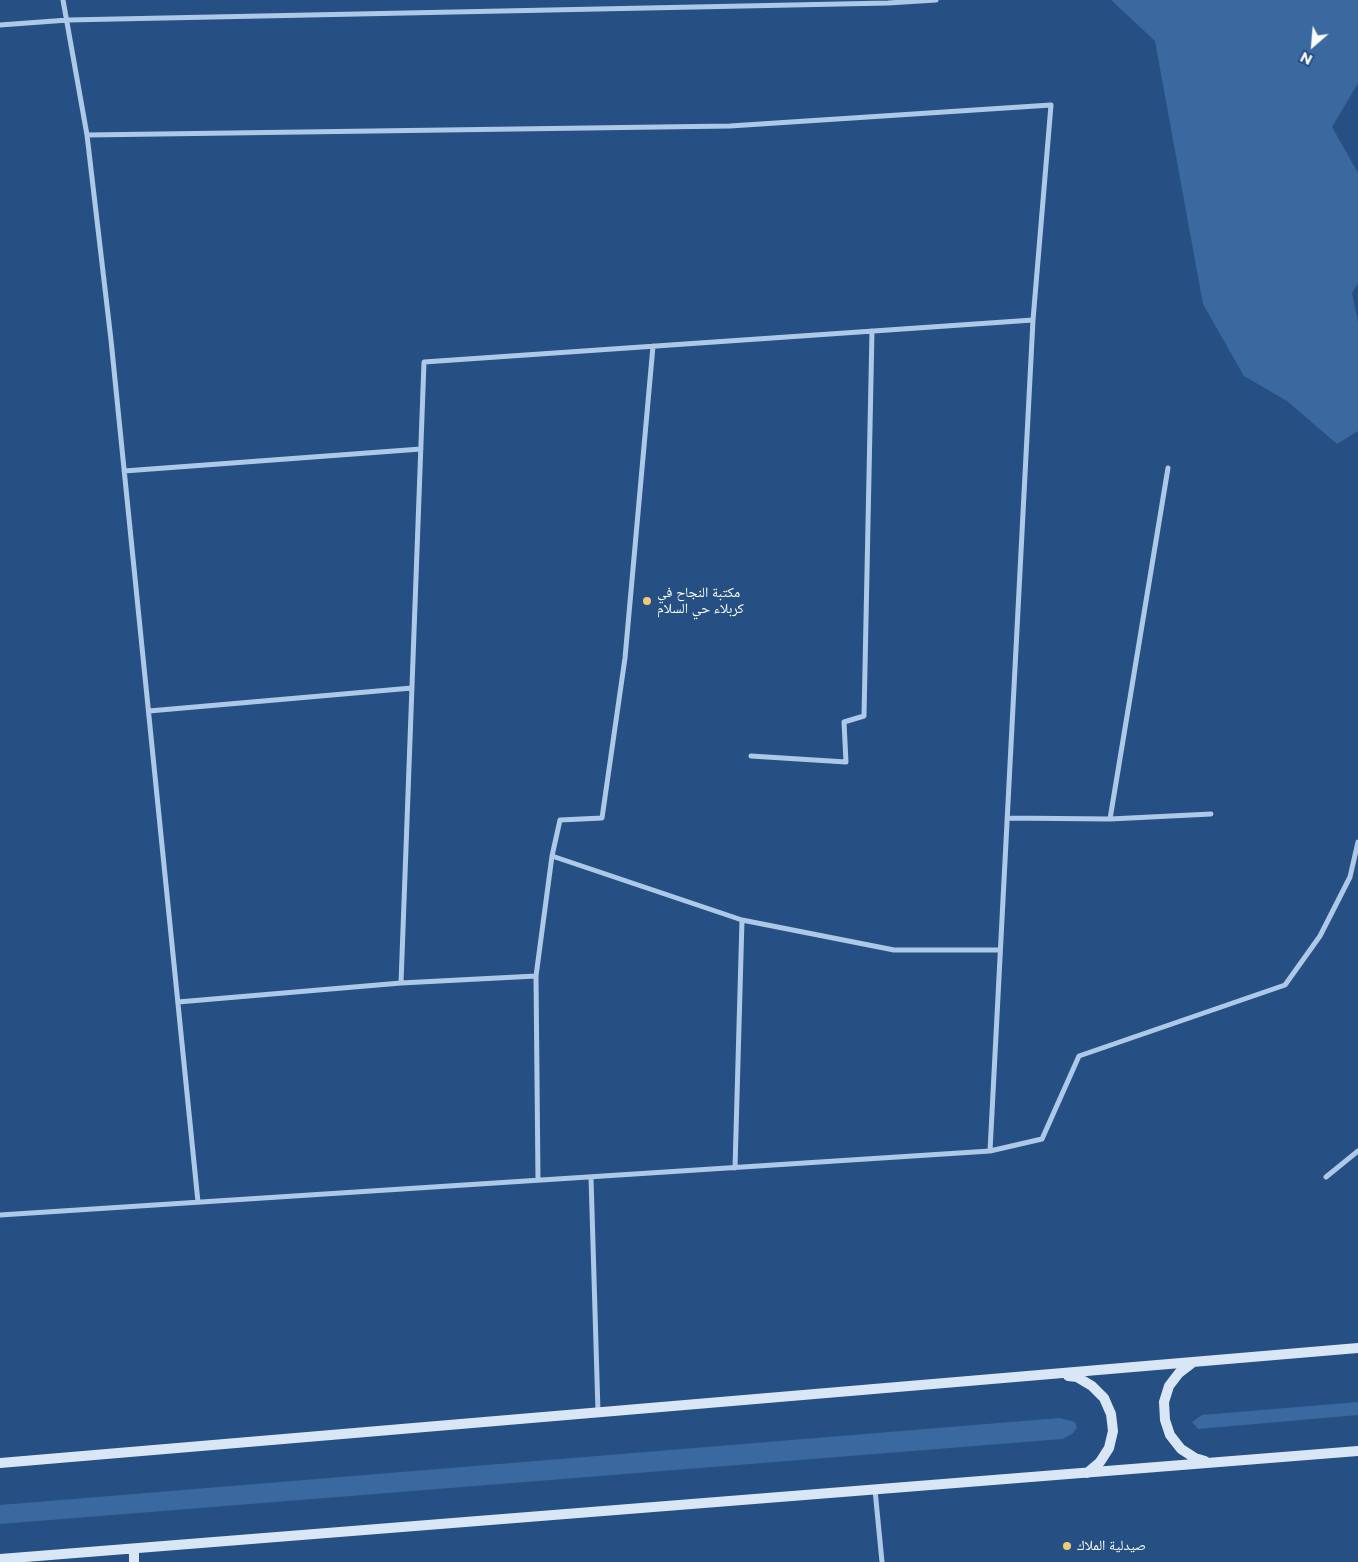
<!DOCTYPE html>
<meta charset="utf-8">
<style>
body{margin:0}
#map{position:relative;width:1358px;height:1562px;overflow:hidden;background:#265083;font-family:Montserrat,sans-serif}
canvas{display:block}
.north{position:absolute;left:1288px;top:20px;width:50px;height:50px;-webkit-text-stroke:4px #265083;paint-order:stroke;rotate:207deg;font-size:14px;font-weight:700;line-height:20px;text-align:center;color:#fff}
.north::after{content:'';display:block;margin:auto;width:18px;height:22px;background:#fff;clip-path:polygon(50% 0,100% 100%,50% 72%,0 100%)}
</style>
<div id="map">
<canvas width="1358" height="1562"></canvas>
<div class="north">N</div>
</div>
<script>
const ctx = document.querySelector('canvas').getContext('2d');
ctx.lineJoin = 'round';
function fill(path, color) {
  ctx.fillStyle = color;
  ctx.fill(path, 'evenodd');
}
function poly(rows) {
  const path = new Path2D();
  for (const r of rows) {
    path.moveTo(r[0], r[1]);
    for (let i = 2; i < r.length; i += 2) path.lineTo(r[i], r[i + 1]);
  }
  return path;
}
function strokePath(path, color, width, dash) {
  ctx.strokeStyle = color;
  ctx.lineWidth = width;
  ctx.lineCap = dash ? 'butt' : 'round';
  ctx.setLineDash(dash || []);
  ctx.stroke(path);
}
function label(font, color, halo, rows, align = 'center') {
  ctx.font = font + ' Montserrat,"Noto Naskh Arabic",sans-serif';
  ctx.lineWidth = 4;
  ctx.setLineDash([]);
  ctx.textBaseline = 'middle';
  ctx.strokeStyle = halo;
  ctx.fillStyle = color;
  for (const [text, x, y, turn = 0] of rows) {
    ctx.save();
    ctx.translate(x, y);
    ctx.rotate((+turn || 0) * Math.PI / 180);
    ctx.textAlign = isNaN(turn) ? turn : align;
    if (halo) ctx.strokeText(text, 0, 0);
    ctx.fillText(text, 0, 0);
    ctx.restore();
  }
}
fill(poly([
 [1111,0,1358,0,1358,83,1332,127,1358,173,1358,283,1352,293,1358,322,1358,431,1337,444,1287,401,1244,376,1203,304,1155,41],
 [1358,1402,1358,1415,1198,1429,1192,1422,1202,1415],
 [1060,1418,1075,1422,1077,1428,1072,1434,1062,1439,0,1524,0,1505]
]), '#3a69a0');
strokePath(poly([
 [63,0,87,135,111,340,198,1202],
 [0,25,68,20,888,3,936,0],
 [87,135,730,126,1051,105,1033,320,990,1151],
 [124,471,421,449],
 [149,711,412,688],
 [751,756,846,762,844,722,864,716,872,331],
 [1007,818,1110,819,1211,814],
 [1110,819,1168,468],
 [552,856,742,920,894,950,1000,950],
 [401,983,424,362,1033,320],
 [178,1002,401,983,536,976],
 [735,1168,742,920],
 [591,1177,598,1412],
 [1326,1177,1358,1151],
 [538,1180,536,976,552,856,560,820,602,818,625,658,653,346],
 [0,1215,990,1151,1042,1139,1079,1056,1285,985,1320,936,1350,877,1358,842],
 [875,1490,882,1562]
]), '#aec9e7', 5);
strokePath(poly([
 [1192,1363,1179,1373,1169,1386,1164,1402,1165,1420,1170,1435,1181,1449,1195,1458,1205,1461],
 [1068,1376,1077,1377,1092,1386,1104,1398,1111,1414,1113,1431,1109,1448,1100,1462,1087,1473],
 [0,1463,1358,1348],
 [134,1549,134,1562],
 [0,1559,1358,1451]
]), '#d8e6f6', 10);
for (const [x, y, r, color] of [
 [647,601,5,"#f0cb73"],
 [1067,1546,5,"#f0cb73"]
]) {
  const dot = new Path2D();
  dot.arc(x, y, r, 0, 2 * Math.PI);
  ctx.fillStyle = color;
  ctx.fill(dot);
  strokePath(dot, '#265083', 2);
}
label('14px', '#fff', '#265083', [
 ["مكتبة النجاح في",657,593],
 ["كربلاء حي السلام",657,609],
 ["صيدلية الملاك",1077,1546]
], 'left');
</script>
